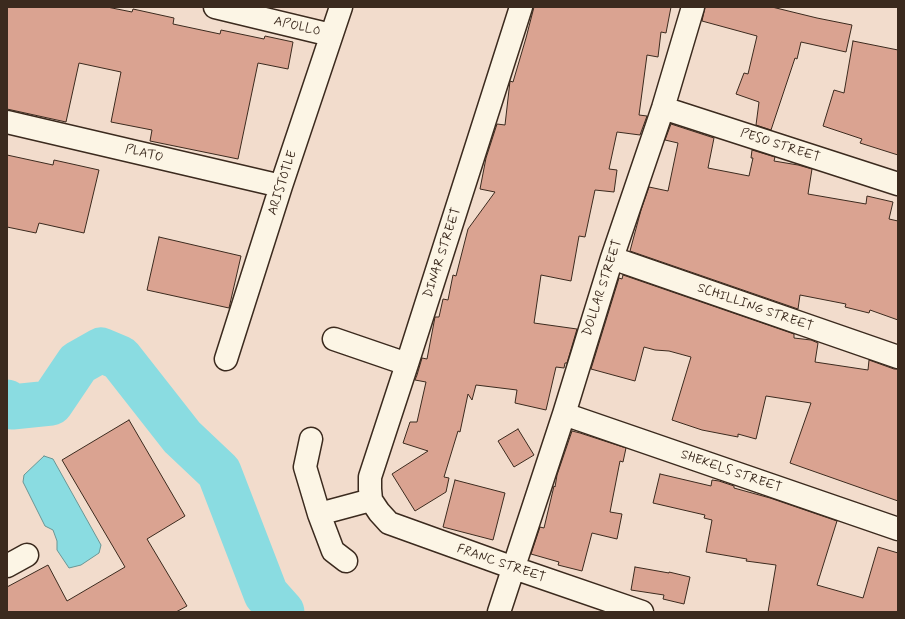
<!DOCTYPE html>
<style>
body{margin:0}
#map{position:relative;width:905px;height:619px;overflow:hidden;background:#f2dccc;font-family:Mynerve,sans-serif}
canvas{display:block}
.frame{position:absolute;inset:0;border:8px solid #3b2a1e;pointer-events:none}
</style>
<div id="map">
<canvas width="905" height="619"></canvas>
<div class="frame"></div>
</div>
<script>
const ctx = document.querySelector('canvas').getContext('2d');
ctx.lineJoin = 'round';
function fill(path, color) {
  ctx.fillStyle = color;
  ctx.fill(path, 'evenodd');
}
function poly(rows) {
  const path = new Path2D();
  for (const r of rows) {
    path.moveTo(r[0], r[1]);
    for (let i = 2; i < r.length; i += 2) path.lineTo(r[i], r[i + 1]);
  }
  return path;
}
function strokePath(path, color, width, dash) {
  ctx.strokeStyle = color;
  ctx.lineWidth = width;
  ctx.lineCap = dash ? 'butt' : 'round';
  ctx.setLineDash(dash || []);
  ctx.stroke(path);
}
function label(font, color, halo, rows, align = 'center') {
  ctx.font = font + ' Mynerve,sans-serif';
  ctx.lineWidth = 3.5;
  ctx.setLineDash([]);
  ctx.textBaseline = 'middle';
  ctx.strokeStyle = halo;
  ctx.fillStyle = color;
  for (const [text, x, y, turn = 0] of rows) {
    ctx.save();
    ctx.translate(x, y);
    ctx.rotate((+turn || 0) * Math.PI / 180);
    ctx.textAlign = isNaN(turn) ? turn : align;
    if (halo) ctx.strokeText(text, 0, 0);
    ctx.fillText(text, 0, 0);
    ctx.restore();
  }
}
const water = poly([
 [44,456,53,459,101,545,99,553,81,565,69,568,57,550,57,541,53,530,45,526,23,482,24,475,44,456]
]);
fill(water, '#8adce1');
strokePath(water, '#6a9593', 1);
strokePath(poly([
 [7,402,12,407,51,403,78,363,101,350,120,358,182,437,219,472,266,594,282,612]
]), '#8adce1', 45);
const building = poly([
 [7,7,107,7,132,12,133,9,174,18,173,24,220,34,221,30,264,39,265,36,293,42,288,69,258,63,238,159,150,141,152,130,111,122,121,72,79,63,66,122,7,109,7,7],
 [534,7,671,7,666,33,661,32,658,57,647,55,639,115,647,116,640,135,617,132,609,169,617,170,614,192,595,190,585,237,579,236,571,281,541,275,534,323,577,329,567,363,565,363,564,368,556,367,546,410,515,403,517,390,476,385,472,400,468,394,460,432,458,431,444,477,449,478,446,492,415,511,392,474,428,451,403,443,410,422,417,422,426,382,415,380,417,375,422,358,427,359,435,317,439,317,443,299,448,300,453,275,456,276,468,229,495,192,480,189,486,158,497,124,505,125,510,81,513,82,526,38,534,7],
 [705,7,772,7,817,18,852,25,846,52,801,42,797,59,795,58,771,130,756,125,759,102,736,94,744,73,748,74,757,36,702,21,705,7],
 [853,41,898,50,898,155,860,143,862,139,823,126,834,90,844,93,853,41],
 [671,124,714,138,708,168,749,176,753,158,751,158,752,150,775,157,774,161,798,165,812,169,808,194,866,204,867,196,893,202,889,219,898,221,898,320,870,310,869,313,845,307,846,304,800,295,798,309,630,251,641,210,649,187,668,191,678,143,665,140,671,124],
 [7,155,53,165,54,160,99,170,84,233,39,223,36,233,7,227,7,155],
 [159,237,241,256,229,308,147,290,159,237],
 [623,275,794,334,794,338,811,340,818,343,815,362,868,370,869,360,894,369,898,369,898,501,790,463,811,403,766,396,756,439,738,434,738,437,702,430,672,420,691,357,669,351,655,350,644,347,635,381,591,369,619,278,622,279,623,275],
 [129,420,185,516,147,539,187,606,176,612,7,612,7,587,48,565,67,601,125,567,62,460,129,420],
 [518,429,534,455,514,467,498,441,518,429],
 [572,431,580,433,626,448,623,462,620,461,610,512,622,514,617,539,592,533,582,571,558,565,559,562,531,554,540,527,544,528,554,486,555,487,557,475,572,431],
 [660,474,711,486,712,480,719,481,734,486,734,488,770,498,837,521,817,585,863,598,878,547,898,553,898,612,768,612,776,565,746,561,747,559,706,552,712,520,704,518,705,515,653,503,660,474],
 [455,480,505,493,493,540,443,527,455,480],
 [635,567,669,573,669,572,690,577,684,604,663,599,664,595,631,590,635,567]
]);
fill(building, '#daa391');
strokePath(building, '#3b2a1e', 1);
const minor = poly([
 [215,7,331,35],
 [521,7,407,364,370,477,370,489,371,500,379,512,389,523,514,568,642,612],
 [663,108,898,184],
 [7,122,281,186],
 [612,258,898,357],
 [334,339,407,364],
 [226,359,281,186,341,7],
 [564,414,898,529],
 [311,439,305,467,319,514,333,551,346,561],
 [319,514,371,500],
 [7,566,27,555],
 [499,612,564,414,612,258,663,108,693,7]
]);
strokePath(minor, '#3b2a1e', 25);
strokePath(minor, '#fcf5e5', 22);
label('13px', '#3b2a1e', '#fcf5e5', [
 ["APOLLO",297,27,14],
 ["PESO STREET",780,146,18],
 ["PLATO",144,154,13],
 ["ARISTOTLE",283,183,-72],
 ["DINAR STREET",443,253,-72],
 ["DOLLAR STREET",603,288,-72],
 ["SCHILLING STREET",755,308,19],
 ["SHEKELS STREET",731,472,19],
 ["FRANC STREET",501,564,19]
]);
</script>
